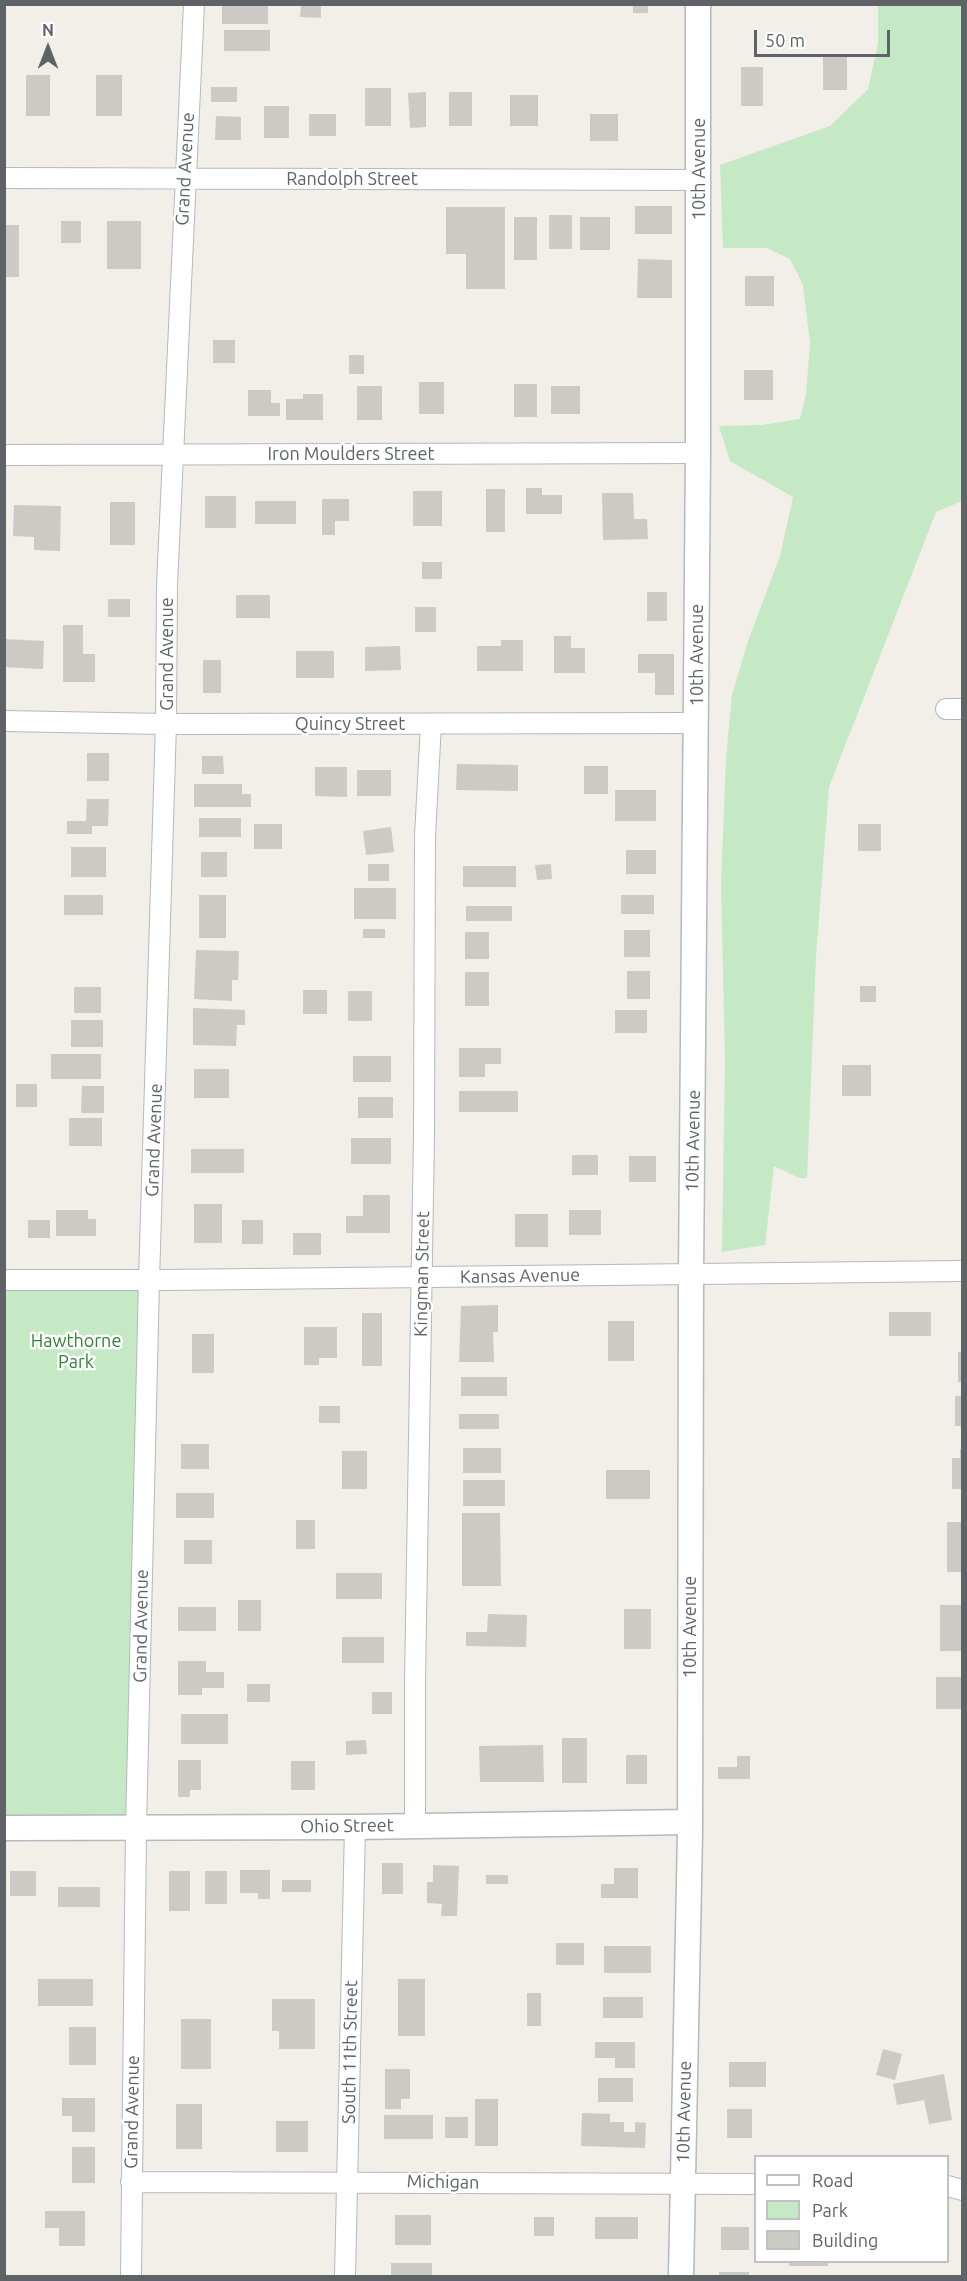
<!DOCTYPE html>
<style>
body{margin:0}
#map{position:relative;width:967px;height:2281px;overflow:hidden;background:#f1efe8;font-family:Ubuntu,sans-serif}
canvas{display:block}
.frame{position:absolute;inset:0;border:6px solid #5f6368;pointer-events:none}
.legend{position:absolute;left:754px;top:2155px;width:195px;height:108px;box-sizing:border-box;background:#fff;border:2px solid #bfc1c3;margin:0;padding:8px 10px;list-style:none;font-size:18px;color:#5f6368}
.legend li{display:flex;align-items:center;gap:12px;height:30px}
.legend b{width:30px;border:2px solid #bfc1c3}
.north{position:absolute;left:18px;top:18px;width:60px;height:60px;-webkit-text-stroke:4px #fff;paint-order:stroke;rotate:0deg;font-size:16px;font-weight:700;line-height:24px;text-align:center;color:#5f6368}
.north::after{content:'';display:block;margin:auto;width:21px;height:27px;background:#5f6368;clip-path:polygon(50% 0,100% 100%,50% 72%,0 100%)}
.scale{position:absolute;left:754px;top:30px;width:136px;height:27px;box-sizing:border-box;border:3px solid #5f6368;border-top:0;padding-left:8px;font-size:18px;line-height:21px;white-space:nowrap;color:#5f6368;-webkit-text-stroke:4px #fff;paint-order:stroke}
</style>
<div id="map">
<canvas width="967" height="2281"></canvas>
<div class="frame"></div>
<ul class="legend">
<li><b style="height:8px;background:#fff"></b>Road</li>
<li><b style="height:16px;background:#c5e8c5"></b>Park</li>
<li><b style="height:16px;background:#cccac5"></b>Building</li>
</ul>
<div class="north">N</div>
<div class="scale">50 m</div>
</div>
<script>
const ctx = document.querySelector('canvas').getContext('2d');
ctx.lineJoin = 'round';
function fill(path, color) {
  ctx.fillStyle = color;
  ctx.fill(path, 'evenodd');
}
function poly(rows) {
  const path = new Path2D();
  for (const r of rows) {
    path.moveTo(r[0], r[1]);
    for (let i = 2; i < r.length; i += 2) path.lineTo(r[i], r[i + 1]);
  }
  return path;
}
function strokePath(path, color, width, dash) {
  ctx.strokeStyle = color;
  ctx.lineWidth = width;
  ctx.lineCap = dash ? 'butt' : 'round';
  ctx.setLineDash(dash || []);
  ctx.stroke(path);
}
function label(font, color, halo, rows, align = 'center') {
  ctx.font = font + ' Ubuntu,sans-serif';
  ctx.lineWidth = 5;
  ctx.setLineDash([]);
  ctx.textBaseline = 'middle';
  ctx.strokeStyle = halo;
  ctx.fillStyle = color;
  for (const [text, x, y, turn = 0] of rows) {
    ctx.save();
    ctx.translate(x, y);
    ctx.rotate((+turn || 0) * Math.PI / 180);
    ctx.textAlign = isNaN(turn) ? turn : align;
    if (halo) ctx.strokeText(text, 0, 0);
    ctx.fillText(text, 0, 0);
    ctx.restore();
  }
}
fill(poly([
 [878,5,962,5,962,501,936,512,829,787,816,957,807,1178,799,1178,774,1166,765,1245,722,1252,725,1060,721,885,726,758,732,695,748,641,780,556,793,497,730,461,719,426,762,425,800,419,806,395,810,344,803,285,790,259,767,248,723,248,720,165,830,126,868,89,878,43],
 [5,1280,149,1280,136,1828,5,1828]
]), '#c5e8c5');
fill(poly([
 [222,4,268,4,268,24,222,24],
 [301,4,321,4,321,18,300,17],
 [633,4,648,4,648,13,633,13],
 [224,30,270,30,270,51,224,51],
 [823,54,847,54,847,90,823,90],
 [741,67,763,67,763,106,741,106],
 [26,75,50,75,50,116,26,116],
 [96,75,122,75,122,116,96,116],
 [211,87,237,87,237,102,211,102],
 [365,88,391,88,391,126,365,126],
 [426,92,426,127,410,128,408,93],
 [449,92,472,92,472,126,449,126],
 [510,95,538,95,538,126,510,126],
 [264,106,289,106,289,138,264,138],
 [309,114,336,114,336,136,309,136],
 [590,114,618,114,618,141,590,141],
 [216,116,241,117,241,140,215,140],
 [635,206,672,206,672,234,635,234],
 [446,207,505,207,505,289,466,289,466,254,446,254],
 [549,215,572,215,572,249,549,249],
 [514,217,537,217,537,260,514,260],
 [580,217,610,217,610,250,580,250],
 [61,221,81,221,81,243,61,243],
 [107,221,141,221,141,269,107,269],
 [4,225,19,225,19,277,4,277],
 [638,259,672,260,672,298,637,298],
 [745,276,774,276,774,306,745,306],
 [213,340,235,340,235,363,213,363],
 [349,355,364,355,364,374,349,374],
 [744,370,773,370,773,400,744,400],
 [419,382,444,382,444,414,419,414],
 [514,384,537,384,537,417,514,417],
 [357,386,382,386,382,420,357,420],
 [551,386,580,386,580,414,551,414],
 [248,390,271,390,271,403,280,403,280,416,248,416],
 [303,394,323,394,323,420,286,420,286,399,303,399],
 [526,488,542,488,542,495,562,495,562,514,526,514],
 [486,489,505,489,505,532,486,532],
 [413,491,442,491,442,526,413,526],
 [602,493,633,493,634,519,647,519,648,539,603,540],
 [205,496,236,496,236,528,205,528],
 [322,499,349,499,349,521,335,521,335,535,322,535],
 [255,501,296,501,296,524,255,524],
 [110,502,135,502,135,545,110,545],
 [14,505,61,506,60,551,34,550,34,537,13,536],
 [422,562,442,562,442,579,422,579],
 [647,592,667,592,667,621,647,621],
 [236,595,270,595,270,618,236,618],
 [108,599,130,599,130,617,108,617],
 [415,607,436,607,436,632,415,632],
 [63,625,83,625,83,654,95,654,95,682,63,682],
 [554,636,571,636,571,648,585,648,585,673,554,673],
 [4,639,44,641,43,669,4,667],
 [501,640,523,640,523,671,477,671,477,646,501,646],
 [400,646,401,670,365,671,365,647],
 [296,651,334,651,334,678,296,678],
 [638,654,674,654,674,695,655,695,655,673,638,673],
 [203,660,221,660,221,693,203,693],
 [87,753,109,753,109,781,87,781],
 [202,756,223,756,224,774,202,774],
 [457,764,518,765,518,791,456,790],
 [584,766,608,766,608,794,584,794],
 [315,767,347,767,347,797,315,796],
 [357,770,391,770,391,796,357,796],
 [194,784,242,784,242,794,251,794,251,807,194,807],
 [615,790,656,790,656,821,615,821],
 [87,799,109,799,108,826,92,826,92,834,67,834,67,821,86,821],
 [199,818,241,818,241,837,199,837],
 [254,824,282,824,282,849,254,849],
 [858,824,881,824,881,851,858,851],
 [391,827,394,852,366,855,363,831],
 [71,847,106,847,106,877,71,877],
 [626,850,656,850,656,874,626,874],
 [201,852,227,852,227,877,201,877],
 [368,864,389,864,389,881,368,881],
 [551,864,552,879,537,880,535,865],
 [463,866,516,866,516,887,463,887],
 [354,888,396,888,396,919,354,919],
 [64,895,103,895,103,915,64,915],
 [199,895,226,895,226,938,199,938],
 [621,895,654,895,654,914,621,914],
 [466,906,512,906,512,921,466,921],
 [363,929,385,929,385,938,363,938],
 [624,930,650,930,650,957,624,957],
 [465,932,489,932,489,959,465,959],
 [196,950,239,951,238,980,232,980,232,1001,194,999],
 [627,971,650,971,650,999,627,999],
 [465,972,489,972,489,1006,465,1006],
 [860,986,876,986,876,1002,860,1002],
 [74,987,101,987,101,1013,74,1013],
 [303,990,327,990,327,1014,303,1014],
 [348,991,372,991,372,1021,348,1021],
 [193,1008,245,1010,245,1025,237,1025,236,1046,193,1045],
 [615,1010,647,1010,647,1033,615,1033],
 [71,1020,103,1020,103,1047,71,1047],
 [459,1048,501,1048,501,1064,485,1064,485,1077,459,1077],
 [51,1054,101,1054,101,1079,51,1079],
 [353,1056,391,1056,391,1082,353,1082],
 [842,1065,871,1065,871,1096,842,1096],
 [194,1069,229,1069,229,1098,194,1098],
 [16,1084,37,1084,37,1107,16,1107],
 [82,1086,104,1086,104,1113,81,1113],
 [459,1091,518,1091,518,1112,459,1112],
 [358,1097,393,1097,393,1118,358,1118],
 [69,1118,102,1118,102,1146,69,1146],
 [351,1138,391,1138,391,1164,351,1164],
 [191,1149,244,1149,244,1173,191,1173],
 [572,1155,598,1155,598,1175,572,1175],
 [629,1156,656,1156,656,1182,629,1182],
 [363,1195,390,1195,390,1233,346,1233,346,1216,363,1216],
 [194,1204,222,1204,222,1243,194,1243],
 [56,1210,88,1210,88,1219,96,1219,96,1236,56,1236],
 [569,1210,601,1210,601,1235,569,1235],
 [515,1214,548,1214,548,1247,515,1247],
 [28,1220,50,1220,50,1238,28,1238],
 [242,1220,263,1220,263,1244,242,1244],
 [293,1233,321,1233,321,1255,293,1255],
 [498,1305,498,1332,493,1332,494,1362,459,1362,461,1306],
 [889,1312,931,1312,931,1336,889,1336],
 [362,1313,382,1313,382,1366,362,1366],
 [608,1321,634,1321,634,1361,608,1361],
 [304,1327,337,1327,337,1358,319,1358,319,1365,304,1365],
 [192,1334,214,1334,214,1373,192,1373],
 [958,1352,962,1352,962,1382,958,1382],
 [461,1377,507,1377,507,1396,461,1396],
 [955,1396,962,1396,962,1426,955,1426],
 [319,1406,340,1406,340,1423,319,1423],
 [459,1414,499,1414,499,1429,459,1429],
 [181,1444,209,1444,209,1469,181,1469],
 [463,1448,501,1448,501,1473,463,1473],
 [960,1449,962,1449,962,1489,952,1489,952,1458,960,1458],
 [342,1451,367,1451,367,1489,342,1489],
 [606,1470,650,1470,650,1499,606,1499],
 [463,1480,505,1480,505,1506,463,1506],
 [176,1493,214,1493,214,1518,176,1518],
 [462,1513,500,1513,501,1586,462,1586],
 [296,1520,315,1520,315,1549,296,1549],
 [947,1522,962,1522,962,1572,947,1572],
 [184,1540,212,1540,212,1564,184,1564],
 [336,1573,382,1573,382,1599,336,1599],
 [238,1600,261,1600,261,1631,238,1631],
 [940,1605,962,1605,962,1651,940,1651],
 [178,1607,216,1607,216,1631,178,1631],
 [624,1609,651,1609,651,1649,624,1649],
 [488,1614,527,1615,526,1647,466,1646,466,1632,487,1632],
 [342,1637,384,1637,384,1663,342,1663],
 [178,1661,206,1661,206,1672,224,1672,224,1688,202,1688,202,1695,178,1695],
 [936,1677,962,1677,962,1709,936,1709],
 [247,1684,270,1684,270,1702,247,1702],
 [372,1692,392,1692,392,1714,372,1714],
 [181,1714,228,1714,228,1744,181,1744],
 [562,1738,587,1738,587,1783,562,1783],
 [366,1740,367,1754,346,1755,346,1741],
 [543,1745,544,1782,480,1782,479,1746],
 [626,1755,647,1755,647,1784,626,1784],
 [737,1756,750,1756,750,1779,718,1779,718,1767,737,1767],
 [178,1760,201,1760,201,1790,190,1790,190,1797,178,1797],
 [291,1761,315,1761,315,1790,291,1790],
 [382,1863,403,1863,403,1894,382,1894],
 [433,1865,459,1866,457,1916,441,1916,442,1904,427,1903,427,1882,433,1882],
 [614,1868,638,1868,638,1898,601,1898,601,1884,614,1884],
 [240,1870,270,1870,270,1899,258,1899,258,1893,240,1893],
 [10,1871,36,1871,36,1896,10,1896],
 [169,1871,190,1871,190,1911,169,1911],
 [205,1871,227,1871,227,1904,205,1904],
 [486,1875,508,1875,508,1884,486,1884],
 [282,1880,311,1880,311,1892,282,1892],
 [58,1887,100,1887,100,1907,58,1907],
 [556,1943,584,1943,584,1965,556,1965],
 [604,1946,651,1946,651,1973,604,1973],
 [38,1979,93,1979,93,2006,38,2006],
 [398,1979,425,1979,425,2036,398,2036],
 [527,1993,541,1993,541,2026,527,2026],
 [603,1997,643,1997,643,2018,603,2018],
 [272,1999,315,1999,315,2049,279,2049,279,2031,272,2031],
 [181,2019,211,2019,211,2069,181,2069],
 [69,2027,96,2027,96,2065,69,2065],
 [595,2042,635,2042,635,2068,615,2068,615,2058,595,2058],
 [883,2049,902,2054,895,2080,876,2075],
 [729,2062,766,2062,766,2087,729,2087],
 [385,2069,410,2069,410,2099,401,2099,401,2109,385,2109],
 [944,2074,952,2120,929,2124,924,2100,897,2105,893,2084],
 [598,2078,633,2078,633,2102,598,2102],
 [62,2098,95,2098,95,2132,72,2132,72,2116,62,2116],
 [475,2099,498,2099,498,2146,475,2146],
 [176,2104,202,2104,202,2149,176,2149],
 [727,2109,752,2109,752,2138,727,2138],
 [582,2113,610,2114,610,2122,624,2122,624,2132,635,2132,635,2122,646,2123,645,2148,581,2146],
 [384,2115,433,2115,433,2139,384,2139],
 [445,2117,468,2117,468,2138,445,2138],
 [276,2121,308,2121,308,2152,276,2152],
 [72,2147,95,2147,95,2183,72,2183],
 [45,2211,85,2211,85,2246,59,2246,59,2228,45,2228],
 [395,2215,431,2215,431,2245,395,2245],
 [534,2217,554,2217,554,2236,534,2236],
 [595,2217,638,2217,638,2239,595,2239],
 [721,2227,749,2227,749,2250,721,2250],
 [789,2262,828,2262,828,2266,789,2266],
 [391,2263,432,2263,432,2276,391,2276],
 [719,2272,749,2272,749,2276,719,2276]
]), '#cccac5');
const minor = poly([
 [4,178,699,180],
 [4,455,698,453],
 [946,709,962,709],
 [4,721,166,724,696,723],
 [4,1280,164,1280,962,1271],
 [415,1825,415,1681,424,1134,425,836,431,724],
 [131,2182,756,2184],
 [948,2186,962,2190],
 [131,2276,136,1828,149,1280,166,724,167,585,194,4],
 [345,2276,355,1827]
]);
const tertiary = poly([
 [4,1828,355,1827,690,1822],
 [681,2276,690,1833,691,1274,698,453,698,4]
]);
strokePath(minor, '#b5b8bc', 22);
strokePath(tertiary, '#b5b8bc', 27);
strokePath(minor, '#fff', 20);
strokePath(tertiary, '#fff', 24);
label('18px', '#5f6368', '#fff', [
 ["Grand Avenue",185,169,-87],
 ["10th Avenue",699,169,-90],
 ["Randolph Street",352,179],
 ["Iron Moulders Street",351,454],
 ["Grand Avenue",167,654,-90],
 ["10th Avenue",697,655,-90],
 ["Quincy Street",350,724],
 ["Grand Avenue",154,1140,-88],
 ["10th Avenue",693,1141,-89],
 ["Kingman Street",422,1274,-89],
 ["Kansas Avenue",520,1276,-1],
 ["Grand Avenue",141,1626,-89],
 ["10th Avenue",690,1627,-90],
 ["Ohio Street",347,1826,-1],
 ["South 11th Street",350,2052,-89],
 ["Grand Avenue",132,2112,-89],
 ["10th Avenue",684,2112,-89],
 ["Michigan",443,2182,1]
]);
label('18px', '#348238', '#fff', [
 ["Hawthorne",76,1341],
 ["Park",76,1362]
]);
</script>
